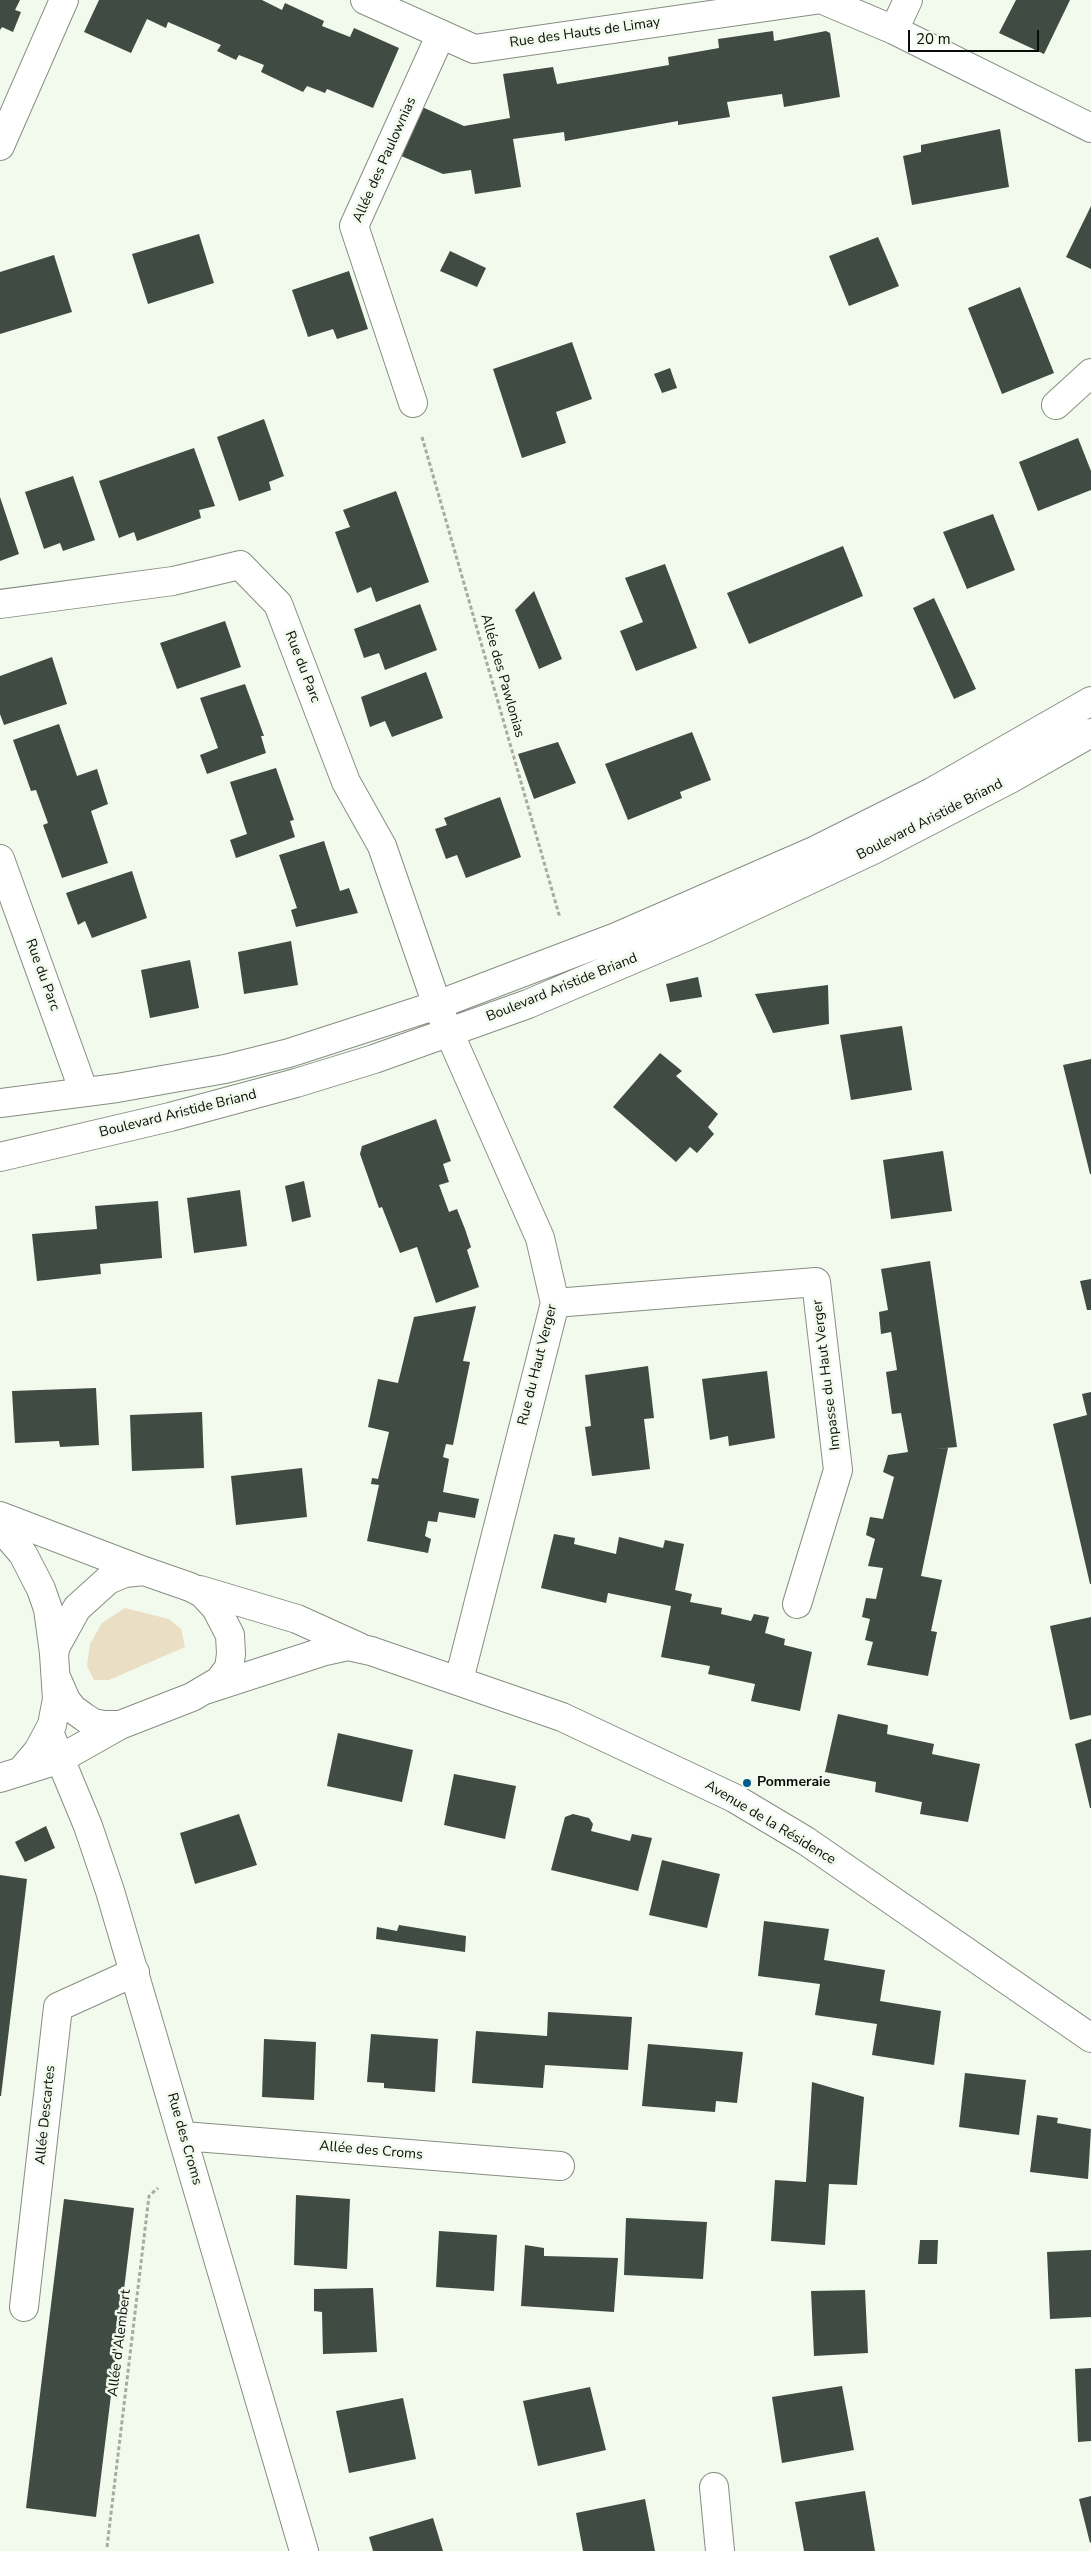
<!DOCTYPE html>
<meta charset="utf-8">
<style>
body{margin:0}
#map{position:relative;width:1091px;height:2551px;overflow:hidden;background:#f1faec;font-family:"Nunito Sans",sans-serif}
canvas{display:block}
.scale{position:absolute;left:908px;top:30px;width:131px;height:22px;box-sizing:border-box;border:2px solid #0a0c08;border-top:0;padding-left:6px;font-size:15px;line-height:18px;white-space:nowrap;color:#0a0c08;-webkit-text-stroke:4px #f1faec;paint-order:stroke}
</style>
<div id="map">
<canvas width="1091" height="2551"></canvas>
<div class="scale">20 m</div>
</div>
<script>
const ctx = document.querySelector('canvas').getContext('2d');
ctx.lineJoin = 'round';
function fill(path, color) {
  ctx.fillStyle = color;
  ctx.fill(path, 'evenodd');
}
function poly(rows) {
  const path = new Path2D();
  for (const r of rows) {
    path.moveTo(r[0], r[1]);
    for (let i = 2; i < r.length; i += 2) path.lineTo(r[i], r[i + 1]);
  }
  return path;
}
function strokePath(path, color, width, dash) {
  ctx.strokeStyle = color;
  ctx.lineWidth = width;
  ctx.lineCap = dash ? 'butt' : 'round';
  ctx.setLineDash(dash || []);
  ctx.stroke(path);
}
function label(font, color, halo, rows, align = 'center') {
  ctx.font = font + ' "Nunito Sans",sans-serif';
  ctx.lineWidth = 5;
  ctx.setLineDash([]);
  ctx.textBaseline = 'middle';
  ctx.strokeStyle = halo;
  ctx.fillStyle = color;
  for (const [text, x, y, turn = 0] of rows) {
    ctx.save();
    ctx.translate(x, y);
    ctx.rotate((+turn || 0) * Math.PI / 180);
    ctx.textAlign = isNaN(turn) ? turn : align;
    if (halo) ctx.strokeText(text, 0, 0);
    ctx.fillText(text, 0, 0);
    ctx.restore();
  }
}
fill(poly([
 [125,1608,169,1619,181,1629,185,1647,109,1680,94,1680,87,1666,90,1644,102,1623]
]), '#eadfc4');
fill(poly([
 [0,0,20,0,15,10,21,12,13,32,2,27,0,30],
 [99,0,262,0,282,10,285,3,324,21,322,26,350,37,354,28,399,48,373,108,327,89,325,93,307,86,303,92,261,72,264,65,239,55,236,60,217,51,221,45,168,22,166,28,147,19,131,53,84,32],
 [1016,0,1070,0,1044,54,999,33],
 [773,31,774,41,826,31,830,33,840,97,784,107,782,94,727,102,730,117,678,125,678,121,565,141,564,132,513,139,521,187,475,194,471,170,443,174,399,155,420,106,464,126,510,118,503,74,553,67,557,84,611,75,669,65,668,57,719,48,718,39],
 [1000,129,1009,187,912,205,903,156,921,152,921,145],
 [1091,206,1091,269,1066,257],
 [199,234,214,283,148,304,132,254],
 [878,237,899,286,849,306,829,256],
 [450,251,486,268,477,287,440,271],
 [54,255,72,312,0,334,0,272],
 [349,271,368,329,337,339,333,329,308,337,292,290],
 [1020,287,1054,373,1002,394,968,308],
 [572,342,592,399,556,412,566,443,522,458,493,369],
 [670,368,677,388,662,393,654,374],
 [264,419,284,476,269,482,271,490,239,501,217,437],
 [1078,438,1091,471,1091,490,1038,511,1019,462],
 [194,448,215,506,199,510,201,518,137,541,134,532,119,538,99,481],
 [73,476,95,540,63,551,60,543,44,549,25,492],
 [396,491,429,582,376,602,371,587,357,593,335,532,350,527,343,510],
 [0,497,19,554,0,561],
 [993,514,1015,570,967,589,943,532],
 [843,546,863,596,749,644,727,593],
 [665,564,697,648,636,671,620,631,643,622,625,578],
 [534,591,562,659,539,669,515,610],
 [934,598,976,689,954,699,913,608],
 [420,604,437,650,385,670,379,653,364,658,354,629],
 [225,621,241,667,177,689,160,643],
 [52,657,67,704,4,725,0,714,0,676],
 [426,672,443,718,392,737,385,721,370,727,361,697],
 [245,684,264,736,261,736,266,753,207,774,200,755,218,748,200,698],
 [59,724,77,776,97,769,108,804,91,811,108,863,62,878,43,825,48,823,36,790,31,791,13,740],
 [692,732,711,780,680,792,682,798,628,820,605,764],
 [558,742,576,783,534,799,518,754],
 [276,768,294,820,290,821,295,837,236,858,230,840,247,834,230,782],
 [500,797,521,857,466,878,457,855,446,859,435,829,447,825,444,818],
 [324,841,340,891,349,888,358,913,296,927,291,910,297,908,279,855],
 [132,871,147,918,92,938,85,921,78,925,66,893],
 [291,941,298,985,244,994,238,952],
 [190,960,199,1008,150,1018,141,970],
 [698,977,702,997,670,1002,666,984],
 [828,985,829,1024,773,1033,755,994],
 [902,1026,912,1090,851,1100,840,1035],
 [660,1053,682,1071,676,1076,718,1114,708,1127,714,1134,697,1153,690,1147,676,1162,613,1107],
 [1091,1059,1091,1174,1090,1174,1063,1065],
 [436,1119,451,1161,443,1164,449,1182,439,1185,449,1212,457,1209,465,1229,471,1247,467,1250,479,1287,436,1303,417,1247,400,1253,382,1207,379,1208,360,1154,362,1146],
 [943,1151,952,1211,891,1219,883,1160],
 [304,1181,311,1217,292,1222,285,1186],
 [240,1190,247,1246,194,1253,187,1198],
 [158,1201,162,1258,100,1264,101,1274,37,1281,32,1234,97,1229,95,1206],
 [930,1261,957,1447,934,1449,948,1448,921,1576,942,1580,931,1631,937,1632,928,1676,867,1665,873,1642,865,1640,870,1619,862,1617,866,1598,876,1599,883,1568,868,1566,875,1539,866,1535,870,1517,883,1519,894,1477,883,1472,888,1455,908,1452,901,1413,892,1414,886,1372,897,1370,891,1332,881,1334,879,1312,888,1310,881,1269],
 [1091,1279,1091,1310,1087,1310,1080,1281],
 [476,1306,463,1361,470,1362,453,1445,446,1444,443,1457,449,1459,443,1492,479,1499,475,1518,439,1512,437,1522,428,1521,425,1536,431,1539,428,1553,367,1541,379,1485,371,1484,372,1478,378,1479,389,1432,368,1427,378,1379,398,1383,414,1317],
 [648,1366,654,1418,644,1419,650,1469,592,1476,585,1427,591,1426,585,1375],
 [767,1371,775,1438,729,1446,728,1436,710,1440,702,1379],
 [96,1388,99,1445,60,1447,59,1441,15,1443,12,1391],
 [1091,1392,1091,1584,1090,1584,1053,1424,1087,1415,1082,1394],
 [202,1412,204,1468,132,1471,130,1415],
 [302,1468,307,1517,236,1525,231,1476],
 [554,1534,575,1538,574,1544,616,1554,619,1537,663,1548,665,1540,684,1544,675,1590,692,1594,690,1602,722,1608,721,1614,751,1621,754,1614,769,1617,765,1633,785,1639,784,1645,812,1652,800,1711,751,1701,755,1684,708,1674,710,1666,661,1657,671,1606,608,1593,606,1603,541,1588],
 [1091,1617,1091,1715,1070,1720,1050,1626],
 [838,1714,888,1725,887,1734,934,1744,932,1754,980,1764,968,1822,920,1814,922,1802,875,1792,876,1782,825,1772],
 [338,1733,413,1750,402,1802,327,1786],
 [1091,1739,1091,1808,1090,1808,1075,1744],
 [454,1774,516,1786,505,1839,444,1825],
 [239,1814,257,1865,195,1884,180,1833],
 [573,1814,589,1818,593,1824,591,1831,630,1841,632,1834,652,1838,638,1891,551,1870,565,1817],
 [46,1826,55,1848,25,1862,15,1842],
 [662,1860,720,1874,707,1928,649,1915],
 [0,1875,27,1879,1,2096,0,2096],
 [764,1921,829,1929,824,1960,885,1970,880,2001,941,2011,934,2065,872,2055,877,2024,815,2015,820,1984,758,1976],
 [399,1925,466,1936,465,1952,376,1939,377,1927,397,1931],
 [548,2012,632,2017,628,2070,545,2065,543,2088,472,2083,476,2031,547,2036],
 [371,2034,438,2039,435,2092,384,2088,384,2083,367,2082],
 [264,2039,316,2042,314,2100,262,2097],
 [648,2044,743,2052,737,2103,716,2101,715,2112,642,2106],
 [965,2073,1026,2080,1019,2135,959,2127],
 [812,2082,864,2097,857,2185,829,2184,825,2245,771,2241,775,2180,806,2182],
 [1037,2115,1058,2118,1057,2123,1091,2129,1088,2179,1030,2172],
 [296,2195,350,2199,347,2269,294,2265],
 [64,2199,134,2208,96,2517,26,2508],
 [626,2218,707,2222,703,2279,624,2275],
 [439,2231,497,2235,494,2291,436,2287],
 [920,2240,938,2240,937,2264,918,2264],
 [525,2245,544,2248,544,2256,618,2258,614,2312,521,2306],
 [1091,2250,1091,2317,1050,2319,1047,2252],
 [373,2288,377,2352,323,2354,322,2312,314,2311,314,2289],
 [865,2290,868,2353,814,2356,811,2291],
 [1091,2368,1091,2441,1078,2442,1075,2369],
 [842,2386,854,2450,782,2463,772,2397],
 [590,2387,606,2450,538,2466,523,2401],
 [403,2398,416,2459,349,2473,336,2411],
 [865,2491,875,2551,804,2551,795,2502],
 [1091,2496,1091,2542,1090,2543,1079,2499],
 [645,2499,655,2551,583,2551,576,2513],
 [433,2518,443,2551,373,2551,369,2537]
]), '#3f4b43');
const street = poly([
 [365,0,474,49,815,0],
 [823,0,894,30,1091,128],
 [894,30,908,0],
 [0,146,64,0],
 [413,403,354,226,441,34],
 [1056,405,1091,373],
 [0,604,173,581,240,565,278,604,346,782,382,846,437,1005,540,1238,555,1303,459,1680],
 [0,859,84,1092],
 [555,1303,816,1282,838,1470,797,1604],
 [0,1516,144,1571],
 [0,1527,23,1554,41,1589,48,1609,54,1653],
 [200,1590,297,1619,359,1647],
 [205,1690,325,1651,348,1646,371,1651,562,1717,734,1798,806,1841,1091,2038],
 [49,1732,88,1826,110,1891,304,2551],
 [22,1770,38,1751,52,1725,57,1699,54,1654,56,1646,77,1608,108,1580,125,1573,144,1571,190,1587,202,1593,216,1608,230,1635,231,1654,229,1668,219,1681,192,1697,120,1725,104,1725,93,1723,84,1717,73,1709,66,1700,56,1677],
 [0,1778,58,1760,120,1725],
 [183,2136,560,2166],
 [24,2307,58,2007,135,1972],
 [714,2487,720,2551]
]);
const secondary = poly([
 [0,1103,117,1088,225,1069,289,1053,437,1005,616,937,816,850,932,792,1091,701],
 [0,1157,170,1117,296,1083,374,1059,528,1004,704,929,873,850,1010,779,1091,733]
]);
strokePath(street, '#868e81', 30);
strokePath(secondary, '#868e81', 30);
strokePath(poly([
 [422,437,560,918],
 [107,2547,149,2196,158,2188]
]), '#a6aca2', 3, [4, 2.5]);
strokePath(street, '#fff', 28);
strokePath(secondary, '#fff', 28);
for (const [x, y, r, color] of [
 [747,1783,5,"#035b8d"]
]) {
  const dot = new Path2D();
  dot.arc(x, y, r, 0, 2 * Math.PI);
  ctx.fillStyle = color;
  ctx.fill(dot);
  strokePath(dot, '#f1faec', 2);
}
label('14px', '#0a0c08', '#f1faec', [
 ["Rue des Hauts de Limay",585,33,-8],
 ["Allée des Paulownias",385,160,-66],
 ["Rue du Parc",302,667,69],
 ["Allée des Pawlonias",502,676,74],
 ["Boulevard Aristide Briand",930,820,-27],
 ["Rue du Parc",42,975,70],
 ["Boulevard Aristide Briand",562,988,-22],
 ["Boulevard Aristide Briand",178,1114,-14],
 ["Rue du Haut Verger",538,1365,-76],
 ["Impasse du Haut Verger",827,1375,-97],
 ["Avenue de la Résidence",770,1823,31],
 ["Allée Descartes",46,2115,-84],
 ["Rue des Croms",184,2139,74],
 ["Allée des Croms",371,2151,5],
 ["Allée d'Alembert",120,2343,-83]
]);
label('bold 14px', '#0a0c08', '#f1faec', [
 ["Pommeraie",757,1783]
], 'left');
</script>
